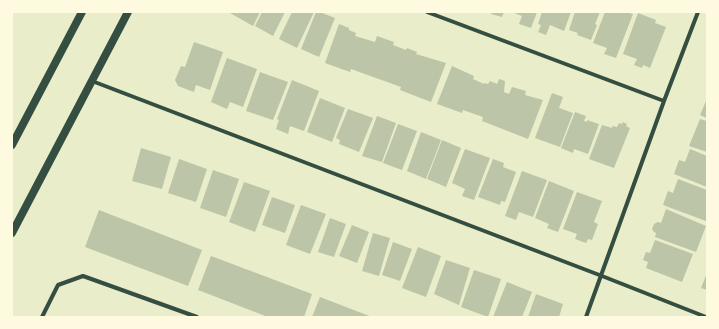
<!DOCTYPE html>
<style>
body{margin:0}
#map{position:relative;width:719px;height:329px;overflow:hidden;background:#e9edc9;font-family:Signika,sans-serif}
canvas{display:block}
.frame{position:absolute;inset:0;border:13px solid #fefae0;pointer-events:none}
</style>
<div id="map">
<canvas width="719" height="329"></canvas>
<div class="frame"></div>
</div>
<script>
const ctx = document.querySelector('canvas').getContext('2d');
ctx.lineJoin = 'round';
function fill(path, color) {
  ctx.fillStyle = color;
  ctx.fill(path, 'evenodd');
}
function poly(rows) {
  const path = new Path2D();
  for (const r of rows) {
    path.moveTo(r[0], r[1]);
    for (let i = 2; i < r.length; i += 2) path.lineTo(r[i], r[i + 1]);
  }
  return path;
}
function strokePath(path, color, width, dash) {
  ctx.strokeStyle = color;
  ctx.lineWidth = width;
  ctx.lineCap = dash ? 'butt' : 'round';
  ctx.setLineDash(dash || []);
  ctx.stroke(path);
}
fill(poly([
 [230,12,260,12,253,26,230,13],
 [262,12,285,12,273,36,255,26],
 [292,12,314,12,297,48,279,39],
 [316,12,320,12,335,18,319,57,301,49],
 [492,12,504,12,502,17,491,14],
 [512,12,537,12,531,28,519,24,522,16],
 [542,12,571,12,564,31,550,25,546,35,538,32,541,25,538,24],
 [575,12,600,12,595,24,597,25,591,40,577,35,578,33,569,30],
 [605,12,626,12,633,14,616,58,604,54,607,48,593,43],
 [638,13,656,20,655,23,666,27,650,68,643,65,642,68,634,65,637,59,623,54],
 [339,24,349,28,349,30,356,33,355,36,375,42,377,36,394,42,393,45,406,50,407,48,417,52,416,54,446,63,431,102,400,90,401,87,351,69,350,72,325,63],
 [194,42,223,52,210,90,196,85,194,92,178,86,175,80,181,66,185,67],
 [227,58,257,69,243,107,230,102,227,109,211,102],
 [452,66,474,76,473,79,484,84,484,83,488,84,490,81,497,84,499,79,505,81,504,92,509,94,512,87,526,91,525,95,543,100,528,139,482,121,483,117,463,110,462,113,437,104],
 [260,72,288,82,273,120,246,111],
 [292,80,319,91,304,131,290,126,288,134,276,129,279,120,277,119],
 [552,93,563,97,559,108,573,113,560,147,535,138],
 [320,98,345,108,332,142,307,132],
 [706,101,707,102,707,118,700,115],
 [348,109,373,118,359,152,339,144,340,140,336,138],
 [575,112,586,116,584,121,587,122,587,120,599,124,588,154,574,149,573,153,561,148],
 [377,116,396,123,382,162,362,156],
 [700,119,707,121,707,152,689,146],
 [623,122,627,124,626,126,630,128,614,168,589,159,602,125,612,128,612,126,617,127,619,123,622,124],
 [398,124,417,131,402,170,383,163],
 [421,132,441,140,426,179,407,171],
 [442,140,461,148,446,187,427,179],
 [141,148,171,157,162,189,132,181],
 [465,149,490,158,474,200,462,196,465,189,452,183],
 [690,149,707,156,707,187,674,174,679,160,685,162],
 [179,159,207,169,196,202,168,193],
 [493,159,504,163,503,167,516,172,505,202,501,201,500,205,478,197],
 [213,170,239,179,226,217,200,208],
 [522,171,547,180,533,217,519,212,516,220,505,216],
 [678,179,707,190,707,217,706,221,663,205,668,191,673,193],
 [549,181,574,191,558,232,547,228,549,224,535,218],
 [244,182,270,191,255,232,229,222],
 [577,192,602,201,594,222,598,224,592,240,588,239,586,243,575,239,577,234,563,229],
 [272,197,295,205,285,233,262,225],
 [301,205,326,214,310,254,286,245],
 [666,209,706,226,696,252,655,237,656,233,654,232,652,229,654,224,658,222,661,223],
 [99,210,202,250,188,286,85,247],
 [330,218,346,224,334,257,318,252],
 [352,225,369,232,357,263,339,256],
 [373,233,390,238,379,276,362,271],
 [655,240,693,254,682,282,646,268,648,262,643,260,646,252,650,253],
 [393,242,412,249,400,281,382,275],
 [418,247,441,256,426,297,402,288],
 [211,256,312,294,304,317,268,317,198,290],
 [446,260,470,268,459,305,434,294],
 [474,270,501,279,488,317,461,307],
 [707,273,707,290,701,288],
 [507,282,532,292,522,317,493,317],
 [536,294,563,304,559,317,528,317],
 [320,297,372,317,312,317]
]), '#bcc5a7');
strokePath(poly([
 [427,12,664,101],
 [92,81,602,276,706,317],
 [42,317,58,285,83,276,197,317],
 [586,317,664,101,698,12]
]), '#344e41', 4);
strokePath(poly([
 [12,145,82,12],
 [12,233,128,12]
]), '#344e41', 8);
</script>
